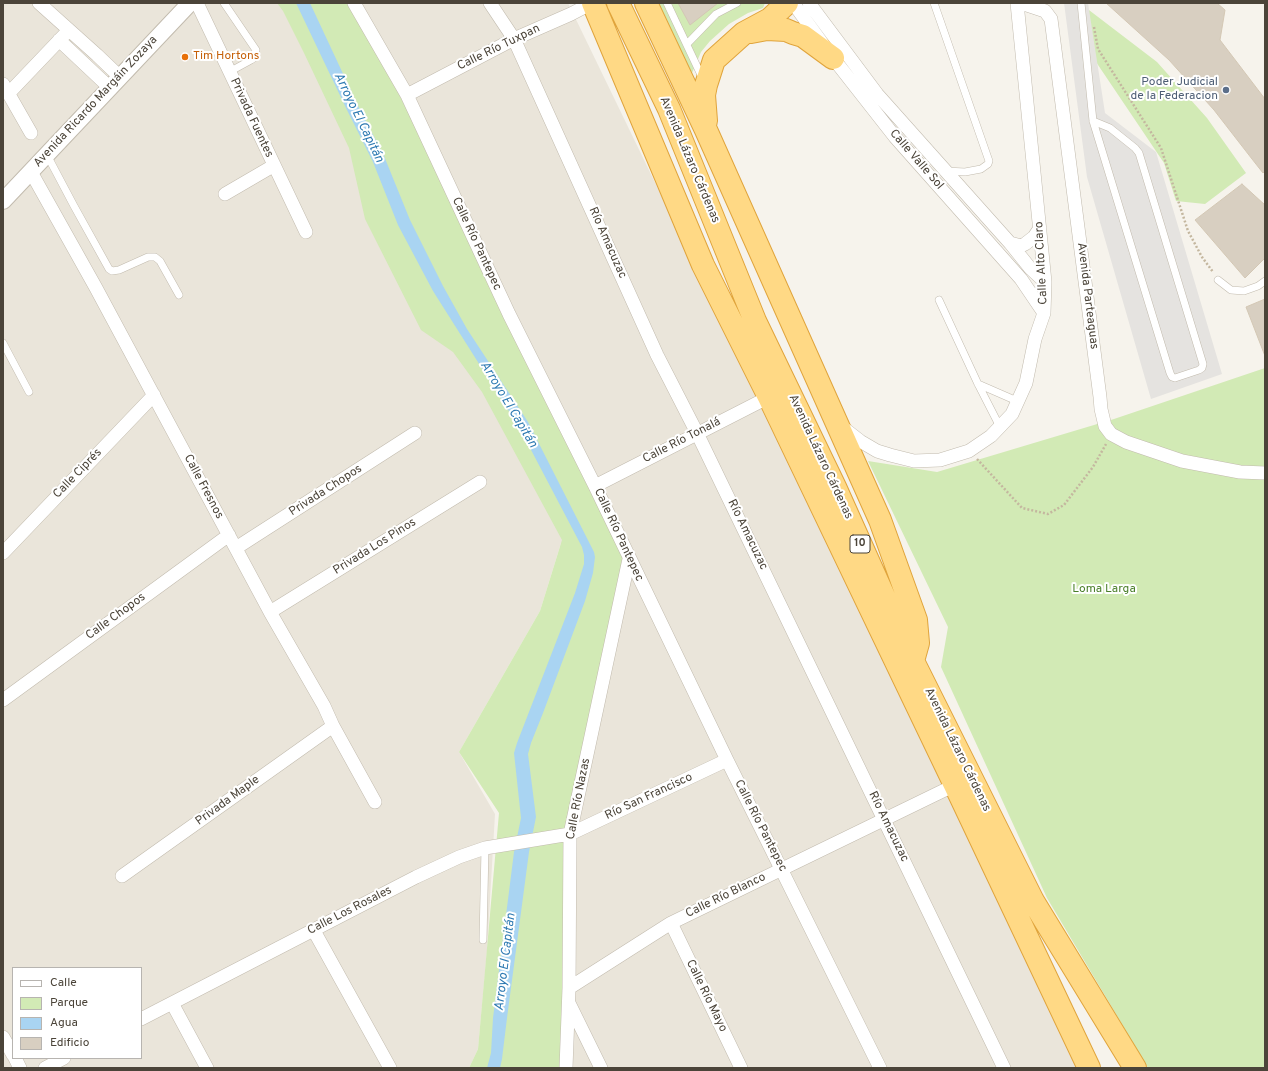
<!DOCTYPE html>
<meta charset="utf-8">
<style>
body{margin:0}
#map{position:relative;width:1268px;height:1071px;overflow:hidden;background:#f6f3ec;font-family:Overpass,sans-serif}
canvas{display:block}
.frame{position:absolute;inset:0;border:4px solid #4b4439;pointer-events:none}
.legend{position:absolute;left:12px;top:967px;width:130px;height:92px;box-sizing:border-box;background:#fff;border:1px solid #b7b4b0;margin:0;padding:5px 7px;list-style:none;font-size:12px;color:#4b4439}
.legend li{display:flex;align-items:center;gap:8px;height:20px}
.legend b{width:20px;border:1px solid #b7b4b0}
</style>
<div id="map">
<canvas width="1268" height="1071"></canvas>
<div class="frame"></div>
<ul class="legend">
<li><b style="height:5px;background:#fff"></b>Calle</li>
<li><b style="height:11px;background:#d2eab5"></b>Parque</li>
<li><b style="height:11px;background:#a9d4f2"></b>Agua</li>
<li><b style="height:11px;background:#d8cfc1"></b>Edificio</li>
</ul>
</div>
<script>
const ctx = document.querySelector('canvas').getContext('2d');
ctx.lineJoin = 'round';
function fill(path, color) {
  ctx.fillStyle = color;
  ctx.fill(path, 'evenodd');
}
function poly(rows) {
  const path = new Path2D();
  for (const r of rows) {
    path.moveTo(r[0], r[1]);
    for (let i = 2; i < r.length; i += 2) path.lineTo(r[i], r[i + 1]);
  }
  return path;
}
function strokePath(path, color, width, dash) {
  ctx.strokeStyle = color;
  ctx.lineWidth = width;
  ctx.lineCap = dash ? 'butt' : 'round';
  ctx.setLineDash(dash || []);
  ctx.stroke(path);
}
function label(font, color, halo, rows, align = 'center') {
  ctx.font = font + ' Overpass,sans-serif';
  ctx.lineWidth = 4;
  ctx.setLineDash([]);
  ctx.textBaseline = 'middle';
  ctx.strokeStyle = halo;
  ctx.fillStyle = color;
  for (const [text, x, y, turn = 0] of rows) {
    ctx.save();
    ctx.translate(x, y);
    ctx.rotate((+turn || 0) * Math.PI / 180);
    ctx.textAlign = isNaN(turn) ? turn : align;
    if (halo) ctx.strokeText(text, 0, 0);
    ctx.fillText(text, 0, 0);
    ctx.restore();
  }
}
fill(poly([
 [3,3,568,3,1084,1068,496,1068,561,543,540,611,459,752,495,814,487,951,478,1049,469,1068,3,1068],
 [13,968,141,968,141,1058,13,1058]
]), '#eae5da');
fill(poly([
 [277,3,354,3,629,559,570,834,566,1068,469,1068,478,1049,499,813,459,752,540,611,562,540,482,392,453,352,421,330,365,219,349,148,304,53,283,11],
 [656,3,765,3,763,8,748,13,729,24,710,41,701,52,692,73],
 [1085,7,1157,62,1207,118,1246,173,1205,204,1176,201,1164,163,1094,59],
 [1265,368,1265,1068,1148,1068,1047,898,941,667,948,627,868,461,937,472,1114,419]
]), '#d2eab5');
fill(poly([
 [1064,3,1088,3,1105,113,1156,152,1222,374,1151,399,1087,177]
]), '#e5e3e0');
fill(poly([
 [296,3,310,3,359,108,384,156,410,220,443,286,467,329,528,422,594,552,595,557,593,573,585,601,543,713,531,743,528,754,536,817,529,852,507,1018,502,1059,500,1068,487,1068,491,1053,493,1018,514,852,521,818,514,753,517,743,575,593,584,564,584,555,582,547,519,427,433,291,398,225,373,162,346,108]
]), '#a9d4f2');
const building = poly([
 [678,3,718,3,690,25,678,3],
 [1106,3,1217,3,1225,10,1220,40,1265,99,1265,171,1263,173,1252,159,1214,110,1169,60,1106,3],
 [1242,184,1265,205,1265,258,1245,278,1195,220,1242,184],
 [1265,299,1265,356,1246,307,1265,299]
]);
fill(building, '#d8cfc1');
strokePath(building, '#d3c7b4', 1);
const service = poly([
 [224,3,256,50,254,58,251,60,229,72],
 [667,3,702,77],
 [934,3,989,161,988,164,981,169,965,172,946,171],
 [1081,3,1093,121,1170,373,1172,377,1175,378,1199,370,1202,368,1203,364,1139,153,1135,148,1110,128,1093,121],
 [687,44,716,14,737,3],
 [47,155,74,206,109,269,112,271,119,270,148,257,155,257,160,261,179,295],
 [1218,280,1231,290,1244,291,1258,286,1265,281],
 [939,300,978,384,1000,427],
 [3,343,29,392],
 [978,384,1017,401],
 [483,940,485,848]
]);
const minor = poly([
 [39,3,97,55,120,77],
 [197,3,306,232],
 [354,3,407,95,509,314,595,486,727,760,880,1068],
 [490,3,514,39,657,355,697,433,1004,1068],
 [793,3,833,58,895,137,1021,279,1044,313],
 [809,3,877,94,1010,243,1021,246,1025,244,1034,237,1040,228],
 [1021,3,1045,11,1051,19,1100,397,1101,409,1105,426,1111,434,1126,442,1182,461,1240,472,1265,473],
 [59,40,110,88],
 [3,84,31,133],
 [8,94,69,30],
 [407,95,514,39,571,14,592,3],
 [31,172,96,288,270,612,324,706,333,726,375,802],
 [225,194,273,166],
 [1010,243,1030,268,1045,282],
 [842,427,860,441,877,451,890,455,914,461,940,460,969,451,991,436,1012,414,1026,383,1035,339,1044,313,1045,282,1017,3],
 [595,486,769,397],
 [236,548,415,433],
 [3,553,154,395],
 [270,612,480,482],
 [3,700,229,535],
 [122,876,333,726],
 [671,923,741,1068],
 [313,929,390,1068],
 [569,988,671,923,955,785],
 [172,1003,207,1068],
 [569,1003,601,1068],
 [141,1019,416,877,459,857,485,848,570,834,727,760],
 [3,1037,13,1055],
 [15,1058,20,1068],
 [45,1068,64,1058],
 [566,1068,569,988,570,834,629,559]
]);
const tertiary = poly([
 [3,201,190,3]
]);
const trunk = poly([
 [593,3,703,265,769,397,955,785,1089,1068],
 [618,3,669,109,755,321,835,487,913,661,1033,901,1135,1068],
 [646,3,706,130,880,520,916,620,918,643,913,661],
 [751,32,767,29,786,30,793,33,803,36,833,58],
 [706,121,704,95,706,85,714,60,744,33,770,19,787,3]
]);
strokePath(service, '#c2bbae', 8);
strokePath(minor, '#c2bbae', 14);
strokePath(tertiary, '#c2bbae', 18);
strokePath(trunk, '#e0a43c', 24);
strokePath(poly([
 [1094,27,1098,49,1161,148,1188,231,1202,257,1213,272],
 [977,459,1022,508,1048,514,1064,505,1093,467,1106,444]
]), '#c4b79f', 2.5, [2, 2]);
strokePath(service, '#fff', 7);
strokePath(minor, '#fff', 13);
strokePath(tertiary, '#fff', 16);
strokePath(trunk, '#ffd985', 22);
for (const [x, y, r, color] of [
 [185,57,4,"#e8710a"],
 [1226,90,4,"#5c6f8a"]
]) {
  const dot = new Path2D();
  dot.arc(x, y, r, 0, 2 * Math.PI);
  ctx.fillStyle = color;
  ctx.fill(dot);
  strokePath(dot, '#fff', 1.5);
}
for (const [x, y, w] of [
 [860,544,20]
]) {
  const box = new Path2D();
  box.roundRect(x - w / 2, y - 9, w, 18, 3);
  ctx.fillStyle = '#fff';
  ctx.fill(box);
  strokePath(box, '#4b4439', 1);
}
label('bold 11px', '#4b4439', null, [
 ["10",860,544]
]);
label('12px', '#4b4439', '#fff', [
 ["Calle Río Tuxpan",499,48,-26],
 ["Avenida Ricardo Margáin Zozaya",96,102,-47],
 ["Privada Fuentes",251,118,65],
 ["Avenida Lázaro Cárdenas",689,160,67],
 ["Calle Valle Sol",916,160,49],
 ["Río Amacuzac",607,243,66],
 ["Calle Río Pantepec",476,244,65],
 ["Calle Alto Claro",1042,263,-93],
 ["Avenida Parteaguas",1087,296,83],
 ["Calle Río Tonalá",682,441,-27],
 ["Avenida Lázaro Cárdenas",820,457,65],
 ["Calle Ciprés",78,474,-46],
 ["Calle Fresnos",203,487,62],
 ["Privada Chopos",326,491,-33],
 ["Calle Río Pantepec",618,535,65],
 ["Río Amacuzac",747,535,64],
 ["Privada Los Pinos",375,547,-32],
 ["Calle Chopos",116,617,-36],
 ["Avenida Lázaro Cárdenas",957,750,64],
 ["Río San Francisco",649,797,-25],
 ["Calle Río Nazas",579,799,-79],
 ["Privada Maple",228,801,-36],
 ["Calle Río Pantepec",760,826,63],
 ["Río Amacuzac",888,827,64],
 ["Calle Río Blanco",726,896,-26],
 ["Calle Los Rosales",350,911,-27],
 ["Calle Río Mayo",706,996,64]
]);
label('12px', '#c56008', '#fff', [
 ["Tim Hortons",193,57]
], 'left');
label('12px', '#4e5e75', '#fff', [
 ["Poder Judicial",1218,83],
 ["de la Federacion",1218,97]
], 'right');
label('12px', '#4a7f2a', '#fff', [
 ["Loma Larga",1104,590]
]);
label('italic 13px', '#2e7ab2', '#fff', [
 ["Arroyo El Capitán",358,118,64],
 ["Arroyo El Capitán",508,405,59],
 ["Arroyo El Capitán",506,962,-83]
]);
</script>
